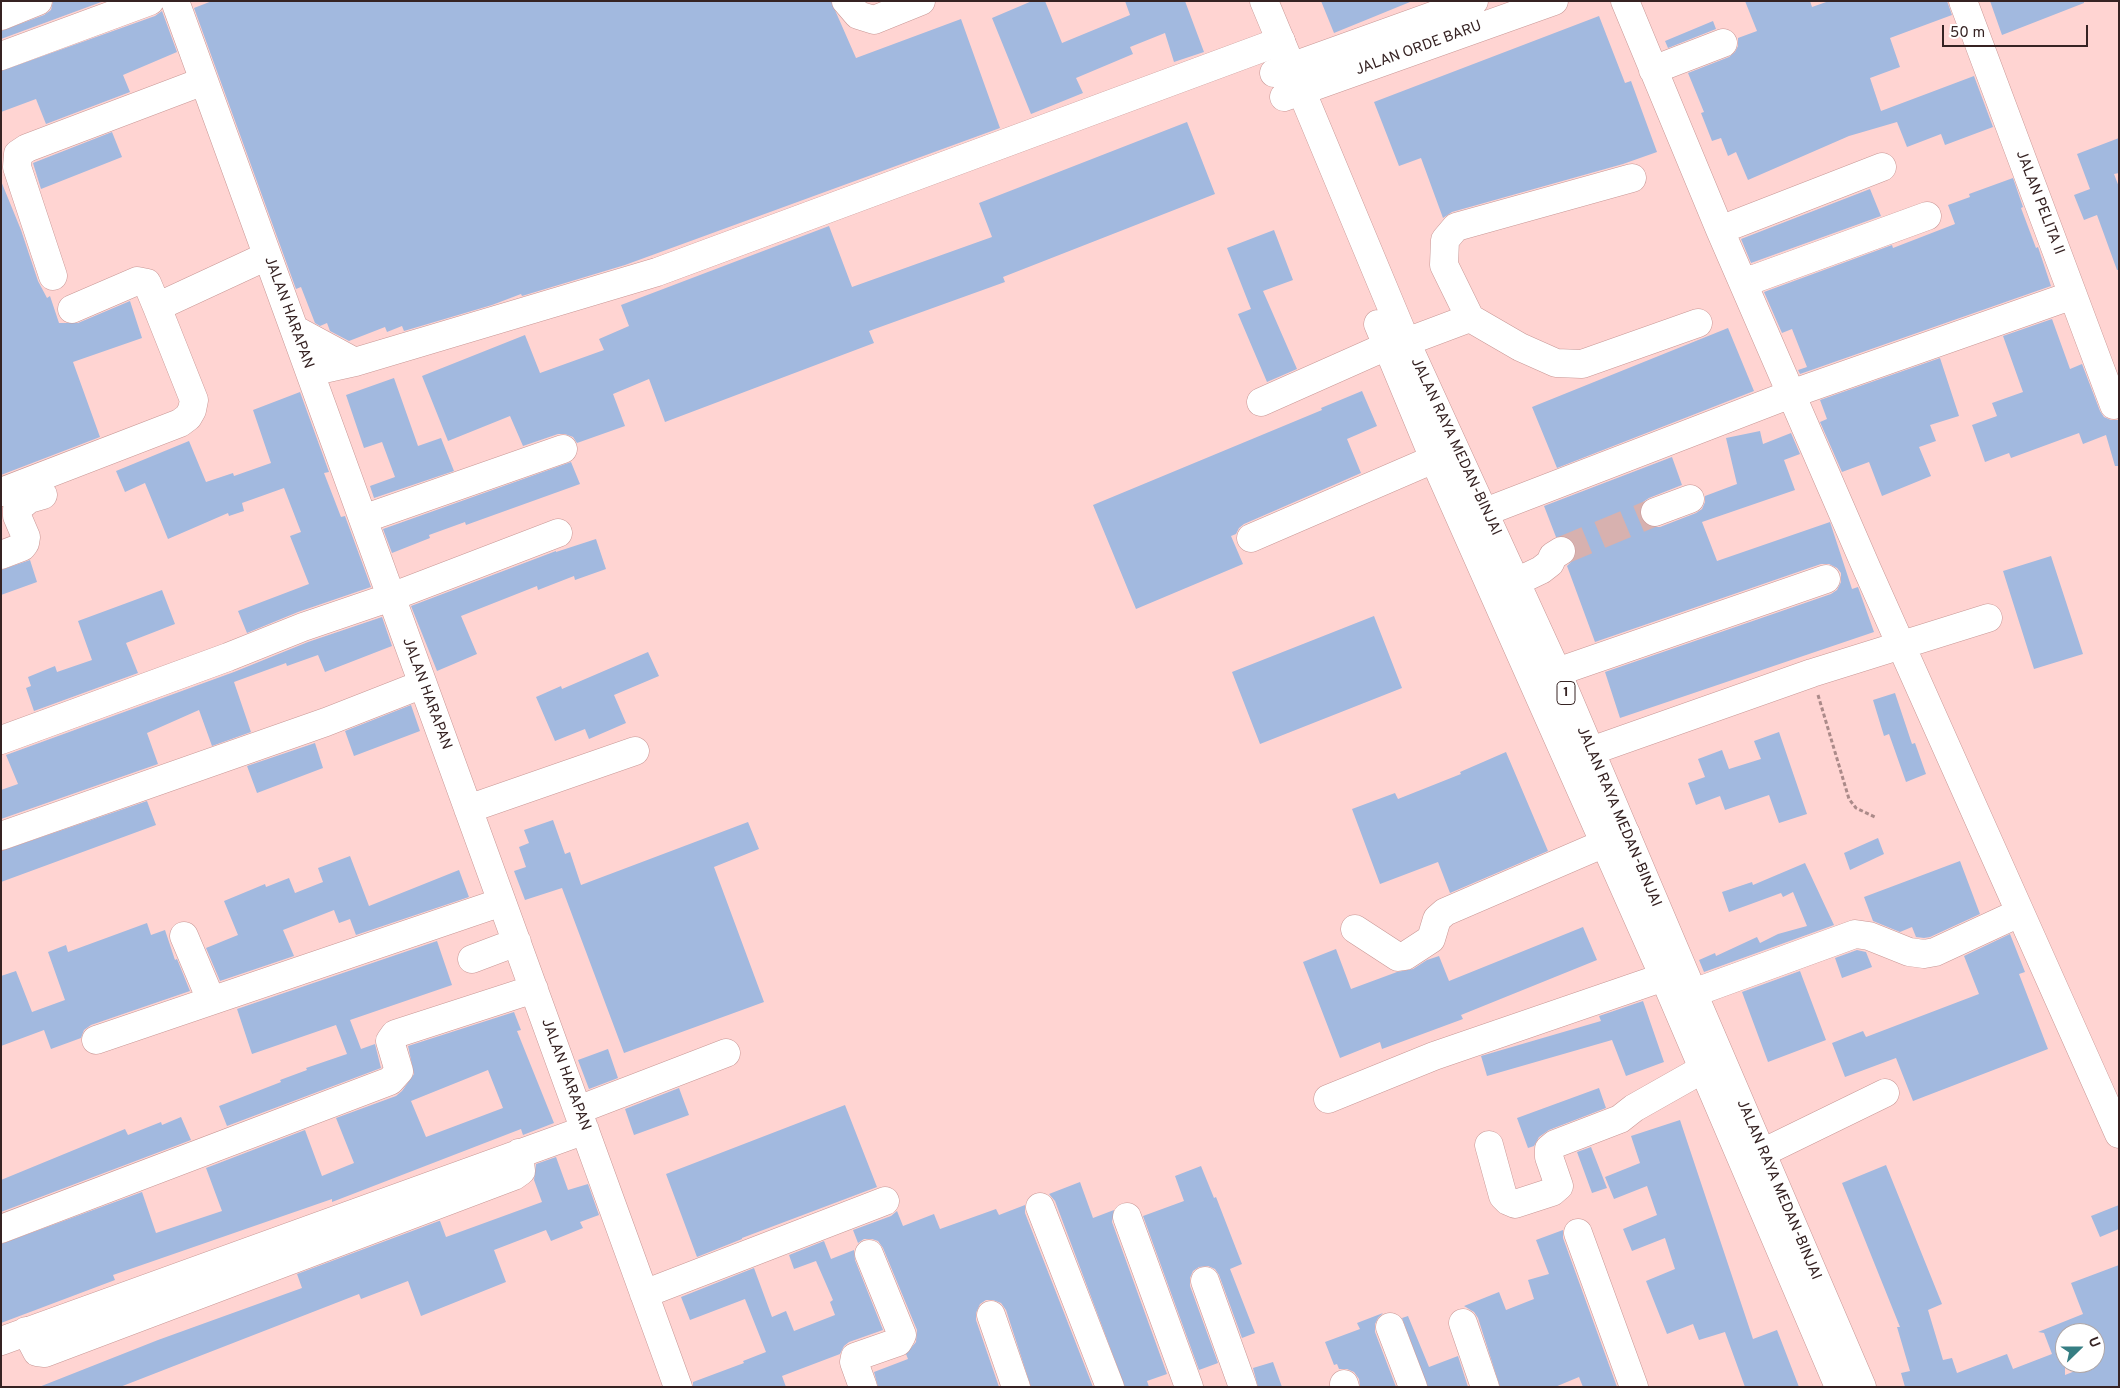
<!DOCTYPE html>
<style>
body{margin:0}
#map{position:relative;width:2120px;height:1388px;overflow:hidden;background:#ffd4d2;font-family:Overpass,sans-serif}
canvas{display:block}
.frame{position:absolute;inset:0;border:2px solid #362323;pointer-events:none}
.north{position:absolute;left:2055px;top:1323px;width:50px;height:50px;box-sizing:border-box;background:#fff;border:1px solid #afa7a7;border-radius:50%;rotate:68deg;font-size:14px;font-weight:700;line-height:20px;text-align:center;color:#362323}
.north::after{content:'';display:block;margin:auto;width:18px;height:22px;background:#367e83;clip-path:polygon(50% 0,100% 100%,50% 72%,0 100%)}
.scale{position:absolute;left:1942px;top:25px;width:146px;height:22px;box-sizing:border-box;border:2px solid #362323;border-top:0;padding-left:6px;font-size:15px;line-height:18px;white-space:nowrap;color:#362323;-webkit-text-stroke:4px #fff;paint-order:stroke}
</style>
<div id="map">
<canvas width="2120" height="1388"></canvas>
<div class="frame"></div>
<div class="north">U</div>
<div class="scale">50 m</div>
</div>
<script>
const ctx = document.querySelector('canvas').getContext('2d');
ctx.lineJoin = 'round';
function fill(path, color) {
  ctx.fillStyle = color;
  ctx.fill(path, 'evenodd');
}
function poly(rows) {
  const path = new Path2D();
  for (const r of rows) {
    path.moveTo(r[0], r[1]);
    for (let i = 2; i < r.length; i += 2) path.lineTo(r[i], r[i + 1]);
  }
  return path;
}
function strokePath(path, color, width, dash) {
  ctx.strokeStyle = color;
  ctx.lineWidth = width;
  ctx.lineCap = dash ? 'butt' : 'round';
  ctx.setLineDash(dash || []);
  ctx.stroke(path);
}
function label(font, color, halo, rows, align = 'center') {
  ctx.font = font + ' Overpass,sans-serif';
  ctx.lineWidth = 5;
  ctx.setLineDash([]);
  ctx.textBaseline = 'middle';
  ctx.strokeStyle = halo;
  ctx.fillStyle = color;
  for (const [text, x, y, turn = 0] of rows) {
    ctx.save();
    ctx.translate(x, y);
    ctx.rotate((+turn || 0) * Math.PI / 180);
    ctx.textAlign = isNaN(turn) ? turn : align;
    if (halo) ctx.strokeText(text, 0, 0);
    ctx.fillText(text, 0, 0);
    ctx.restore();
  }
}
fill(poly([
 [53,1,104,1,1,39,1,31,44,15,51,10],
 [212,1,831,1,856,58,961,19,1000,128,625,265,522,296,521,294,492,305,404,331,402,326,387,332,385,327,349,341,330,331,327,323,320,326,315,323,301,287,296,289,194,8],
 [1032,1,1045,1,1062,43,1130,15,1125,1,1185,1,1204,52,1174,62,1165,33,1130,47,1133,54,1076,78,1083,93,1031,114,992,18],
 [1321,1,1410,1,1410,2,1334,33],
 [1745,1,1810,1,1812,7,1829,1,1947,1,1952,15,1890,38,1900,67,1870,78,1881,111,1974,76,1993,127,1945,145,1941,134,1907,147,1897,122,1849,136,1748,180,1736,152,1728,156,1721,138,1712,141,1701,113,1704,112,1688,73,1729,57,1735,52,1738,46,1738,38,1757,31],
 [1990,1,2084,1,2084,3,2002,35],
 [162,11,177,52,123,75,130,92,46,124,36,99,1,112,1,71,155,16],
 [1599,16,1625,83,1631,81,1657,152,1623,164,1452,212,1443,218,1421,158,1399,166,1374,102],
 [1713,21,1716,29,1668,48,1665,41],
 [1187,122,1215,194,1003,277,1005,282,869,331,874,343,665,422,649,379,613,394,625,426,577,443,573,437,565,434,558,434,523,446,510,416,448,441,422,376,525,335,540,373,604,350,599,339,629,326,621,305,829,226,852,287,992,237,979,203],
 [112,132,122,157,41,189,33,163],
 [2119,138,2119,173,2114,174,2119,187,2119,270,2117,270,2097,215,2084,220,2074,195,2090,189,2077,154],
 [2013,178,2023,207,2021,208,2036,248,2038,247,2051,286,1800,374,1798,370,1807,367,1792,329,1782,333,1764,292,1892,245,1893,248,1955,224,1948,205,1970,197,1969,194],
 [1,181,21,230,38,281,47,298,50,296,59,323,78,323,130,301,142,338,73,362,100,437,1,475],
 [1870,189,1881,216,1751,263,1741,239],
 [1274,230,1293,280,1263,291,1297,369,1267,382,1238,314,1251,309,1227,248],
 [2052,319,2070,369,2082,364,2100,411,2104,417,2111,420,2119,420,2119,466,2115,466,2106,435,2083,444,2079,433,2011,458,2009,453,1985,462,1972,425,1997,416,1992,403,2023,392,2003,336],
 [1728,328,1754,391,1557,468,1532,407],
 [1940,358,1959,416,1930,425,1936,441,1919,447,1931,476,1882,496,1869,462,1842,472,1820,422,1827,419,1820,400],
 [394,378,418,446,441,438,454,471,374,498,370,486,395,477,382,442,364,448,346,395],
 [1362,391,1377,426,1347,439,1361,473,1244,524,1239,528,1236,534,1231,536,1243,564,1136,609,1093,505,1322,410,1321,408],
 [300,392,329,472,324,473,341,517,345,516,371,587,298,612,247,633,238,611,309,584,290,536,301,532,284,488,242,503,244,511,229,516,228,513,168,539,145,483,125,492,116,471,189,441,206,482,233,473,234,476,271,463,253,410],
 [1760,431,1763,444,1791,433,1800,454,1784,460,1795,490,1702,522,1717,561,1830,522,1852,589,1858,587,1874,632,1620,718,1605,672,1831,594,1837,590,1841,582,1841,573,1837,568,1829,564,1821,564,1595,642,1567,566,1575,558,1577,550,1574,543,1568,537,1556,537,1544,506,1672,457,1682,485,1649,498,1643,502,1640,510,1641,518,1645,524,1653,527,1660,527,1696,513,1702,509,1705,502,1705,496,1737,484,1726,438],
 [571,462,580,484,466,525,465,522,429,535,430,538,392,553,383,529],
 [596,539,606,569,575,580,574,576,538,590,537,586,461,616,477,654,437,671,411,606,556,551,556,552],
 [2051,556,2083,654,2034,669,2003,571],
 [30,560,37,582,1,595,1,570],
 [162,590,175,624,126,643,138,673,34,711,26,688,31,686,28,677,55,666,57,672,92,660,78,621],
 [1374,616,1402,688,1260,744,1232,672],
 [382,617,392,646,325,672,318,655,287,666,286,663,234,682,251,732,212,746,199,710,147,733,158,764,1,819,1,790,18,784,6,755,234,672,308,642],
 [648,652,659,676,614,695,626,723,589,739,585,729,555,741,536,697,561,686,562,689],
 [1895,693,1912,744,1915,743,1926,774,1906,782,1889,734,1884,736,1873,700],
 [411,705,420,731,354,756,345,731],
 [1779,732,1807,814,1779,823,1769,795,1725,810,1720,796,1696,805,1688,783,1705,777,1698,759,1722,750,1729,769,1761,759,1754,741],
 [315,743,323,768,257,793,247,766],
 [1506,752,1548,851,1450,893,1438,862,1380,884,1352,809,1395,793,1398,799,1461,774,1460,772],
 [147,801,156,825,1,882,1,851],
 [553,820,565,854,570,852,581,885,748,822,759,849,714,867,764,1002,624,1053,562,888,525,900,514,871,526,867,519,847,529,843,524,830],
 [1878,838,1884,854,1850,870,1844,853],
 [350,856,369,906,459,870,469,897,356,935,350,919,339,923,334,910,283,930,294,956,220,981,206,948,238,935,224,901,265,884,266,887,289,878,295,893,323,882,318,868],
 [1960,861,1980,914,1930,937,1924,938,1916,937,1912,927,1900,932,1873,921,1864,897],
 [1805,863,1834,925,1704,972,1699,960,1715,953,1716,956,1757,937,1760,943,1778,934,1807,926,1793,892,1783,897,1781,893,1729,912,1722,892,1752,882,1753,885],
 [147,923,151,935,165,930,175,960,177,959,190,991,91,1025,84,1030,81,1038,51,1049,44,1030,1,1046,1,976,16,971,32,1012,65,1000,48,952,66,945,68,952],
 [1583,927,1597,960,1461,1015,1463,1019,1382,1049,1380,1042,1340,1058,1303,962,1336,949,1351,989,1397,972,1413,969,1427,960,1439,956,1449,981],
 [2010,934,2025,972,2019,974,2048,1049,1913,1101,1896,1058,1845,1077,1832,1043,1863,1031,1866,1037,1979,994,1964,956],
 [437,941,452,985,350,1020,361,1049,375,1044,381,1068,227,1126,219,1106,281,1082,280,1080,307,1070,306,1068,347,1054,336,1025,252,1054,237,1009],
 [1857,950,1866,952,1872,967,1842,978,1835,958],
 [1800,971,1826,1040,1768,1062,1742,992],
 [1643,1001,1664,1062,1626,1076,1612,1040,1487,1076,1481,1056,1601,1021,1599,1016],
 [514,1012,521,1030,517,1031,554,1123,523,1135,521,1129,332,1202,332,1199,113,1275,115,1280,1,1323,1,1244,142,1192,156,1233,222,1211,206,1168,305,1130,322,1176,354,1163,336,1118,396,1096,402,1091,414,1074,408,1046],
 [488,1070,503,1108,426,1137,411,1101],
 [608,1049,618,1078,589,1089,578,1060],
 [679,1088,689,1115,634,1135,625,1109],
 [1599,1088,1606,1108,1549,1130,1539,1137,1534,1146,1528,1148,1517,1118],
 [845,1105,877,1187,742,1238,742,1239,697,1257,666,1174],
 [181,1117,191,1140,1,1212,1,1180,125,1129,128,1135,161,1122,162,1125],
 [1680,1120,1753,1339,1777,1330,1799,1387,1745,1387,1725,1332,1699,1340,1693,1324,1667,1334,1646,1281,1675,1269,1665,1238,1632,1251,1623,1229,1657,1215,1647,1186,1614,1199,1605,1177,1640,1163,1631,1136],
 [1591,1147,1607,1188,1592,1193,1577,1152],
 [556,1157,568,1190,588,1184,599,1215,580,1222,583,1228,551,1241,546,1230,494,1250,506,1282,421,1316,408,1281,361,1299,359,1294,120,1387,39,1387,158,1340,302,1288,297,1274,439,1221,440,1221,446,1237,542,1202,534,1180,536,1164],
 [1886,1165,1942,1304,1928,1310,1943,1360,1952,1358,1957,1373,2007,1354,2013,1369,2052,1354,2044,1333,2038,1332,2083,1314,2071,1283,2119,1265,2119,1387,1905,1387,1901,1373,1910,1371,1897,1327,1900,1327,1842,1183],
 [2065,1333,2095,1333,2095,1363,2065,1375],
 [1201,1166,1214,1198,1216,1197,1242,1264,1230,1269,1255,1333,1242,1338,1219,1275,1215,1269,1208,1266,1199,1267,1193,1271,1190,1278,1190,1286,1218,1363,1199,1370,1143,1216,1184,1201,1175,1176],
 [1080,1182,1093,1218,1114,1210,1112,1222,1167,1374,1147,1381,1149,1387,1125,1387,1055,1201,1049,1194],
 [1025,1205,1025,1213,1093,1387,1031,1387,1006,1310,1001,1303,993,1300,986,1300,980,1304,976,1313,976,1320,999,1387,878,1387,874,1372,908,1359,906,1354,916,1342,917,1330,883,1248,878,1241,872,1239,864,1239,858,1243,853,1230,891,1216,897,1211,903,1226,934,1214,940,1229,996,1209,999,1215],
 [2119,1205,2119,1229,2100,1237,2091,1216],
 [1563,1230,1563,1238,1617,1387,1583,1387,1579,1377,1555,1387,1500,1387,1478,1318,1474,1312,1464,1306,1499,1292,1506,1310,1534,1299,1528,1280,1549,1274,1536,1240],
 [824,1241,831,1259,854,1250,855,1260,883,1330,849,1342,844,1346,840,1354,782,1376,786,1387,693,1387,693,1382,744,1363,743,1361,766,1352,745,1299,690,1320,681,1297,754,1268,772,1317,786,1311,794,1331,835,1315,830,1302,833,1300,816,1261,794,1269,789,1255],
 [1383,1313,1378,1318,1375,1324,1375,1332,1396,1387,1360,1387,1359,1379,1354,1372,1347,1369,1339,1369,1337,1364,1334,1365,1325,1342,1360,1329,1357,1323],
 [1408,1316,1429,1367,1458,1356,1468,1387,1428,1387,1402,1318],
 [1273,1362,1282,1387,1258,1387,1253,1368]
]), '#a2b9df');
strokePath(poly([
 [1561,551,1655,512]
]), '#d7b1af', 28, [28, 14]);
const minor = poly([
 [175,1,678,1387],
 [846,1,858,15,874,20,921,1],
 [1625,1,1720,230,1867,569,2119,1134],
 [1963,1,2114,405],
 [1,16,38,1],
 [1,56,150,1],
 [1653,70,1723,43],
 [1632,178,1456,227,1445,240,1444,265,1470,318,1520,347,1556,363,1582,364,1698,323],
 [1720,230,1882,167],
 [53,276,17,167,18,154,27,148,204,81],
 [1743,283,1927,216],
 [72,309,137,281,147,283,157,307],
 [294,329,355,362],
 [1406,342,1470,318],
 [310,372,355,362,657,272,1281,41],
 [1261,402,1387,346],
 [1,492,180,423,188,417,192,410,194,400,157,307,267,256],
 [1485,512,1791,394,2073,295],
 [1655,512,1690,499],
 [363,519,563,449],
 [1251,538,1434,459],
 [1,555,22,547,25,543,26,537,17,516,17,509,29,499,43,495],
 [1516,582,1541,570,1550,563,1553,556,1561,551],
 [1557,672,1826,579],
 [1,740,228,657,303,627,391,597,558,533],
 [1591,751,1812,673,1988,618],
 [468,809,635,751],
 [1,836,326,722,423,684],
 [1355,929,1398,957,1405,956,1431,939,1437,919,1445,912,1626,834],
 [184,936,211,1000],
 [472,959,517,942],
 [1693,993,1855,934,1869,936,1909,952,1924,954,1935,952,2019,913],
 [96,1040,502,902],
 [1328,1099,1434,1056,1664,977],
 [578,1110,726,1053],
 [1489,1145,1503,1196,1508,1201,1515,1204,1552,1192,1559,1186,1549,1157,1549,1149,1555,1144,1620,1119,1634,1108,1703,1069],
 [1762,1153,1885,1093],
 [1040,1207,1110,1387],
 [1127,1217,1189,1387],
 [1,1229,390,1081,399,1071,390,1041,395,1034,534,989],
 [1578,1233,1634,1387],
 [1205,1281,1243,1387],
 [644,1294,885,1201],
 [991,1315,1016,1387],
 [1463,1323,1485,1387],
 [1390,1327,1413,1387],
 [26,1331,37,1352,45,1353,514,1176,521,1171,519,1153],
 [1,1341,585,1130],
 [1344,1384,1345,1387],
 [863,1387,854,1362,855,1357,898,1342,902,1335,869,1254]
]);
const major = poly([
 [1274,73,1474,1],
 [1284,97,1554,1]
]);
const highway = poly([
 [1264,1,1406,342,1557,672,1693,993,1862,1387],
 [1378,324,1434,459,1664,977,1839,1387]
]);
strokePath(minor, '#c89795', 29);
strokePath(major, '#c89795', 29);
strokePath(highway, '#c89795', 29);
strokePath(poly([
 [1818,695,1849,799,1856,808,1875,817]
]), '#ab8a89', 3, [4, 2.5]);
strokePath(minor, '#fff', 28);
strokePath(major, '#fff', 28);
strokePath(highway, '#fff', 28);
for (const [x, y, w] of [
 [1566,693,18]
]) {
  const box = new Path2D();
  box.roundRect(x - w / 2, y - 11.5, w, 23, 4);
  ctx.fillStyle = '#fff';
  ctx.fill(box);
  strokePath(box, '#362323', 1);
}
label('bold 14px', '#362323', null, [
 ["1",1566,693]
]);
label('15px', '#362323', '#fff', [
 ["JALAN ORDE BARU",1419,49,-20],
 ["JALAN PELITA II",2039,203,69],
 ["JALAN HARAPAN",288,313,70],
 ["JALAN RAYA MEDAN-BINJAI",1455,447,65],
 ["JALAN HARAPAN",426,694,70],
 ["JALAN RAYA MEDAN-BINJAI",1618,817,67],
 ["JALAN HARAPAN",565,1075,70],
 ["JALAN RAYA MEDAN-BINJAI",1778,1190,67]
]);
</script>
